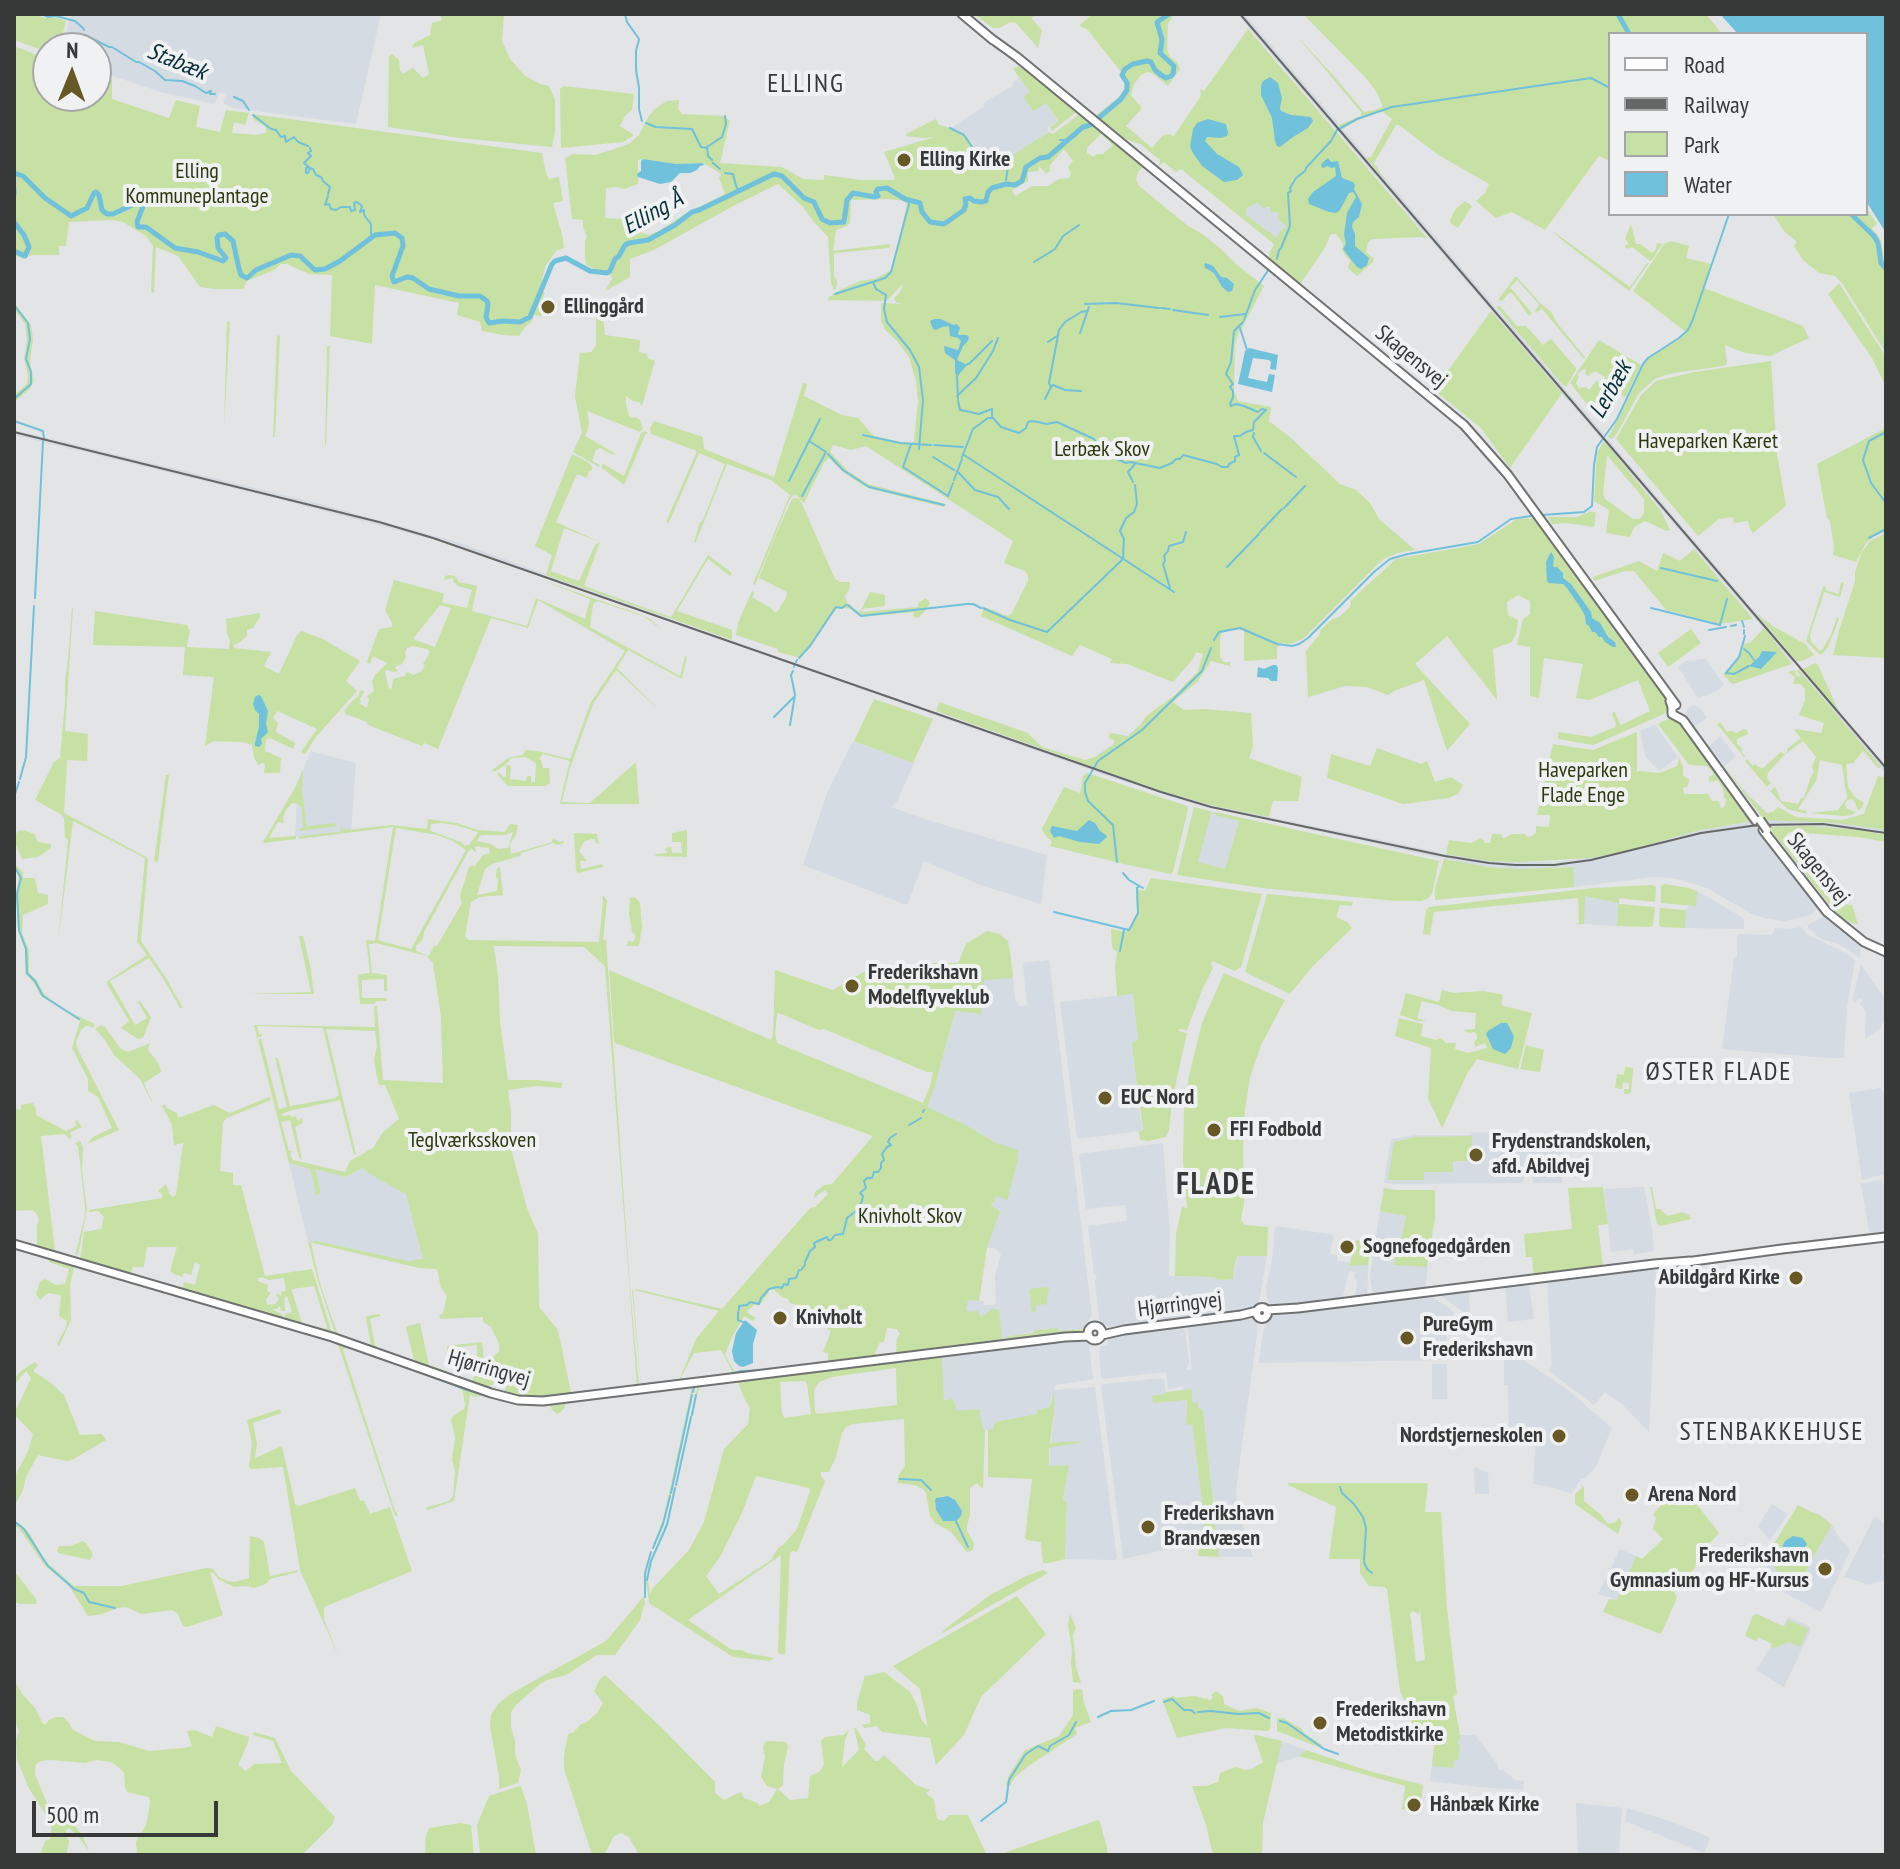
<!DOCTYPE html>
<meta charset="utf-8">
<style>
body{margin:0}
#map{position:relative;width:1900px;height:1869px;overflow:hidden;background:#e3e4e5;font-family:"PT Sans Narrow",sans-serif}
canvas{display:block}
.frame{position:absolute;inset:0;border:16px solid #373838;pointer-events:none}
.legend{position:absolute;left:1608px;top:32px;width:260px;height:184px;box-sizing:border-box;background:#f0f1f3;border:2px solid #a6a7a8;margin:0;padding:10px 14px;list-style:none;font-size:24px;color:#373838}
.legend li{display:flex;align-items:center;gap:16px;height:40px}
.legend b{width:40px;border:2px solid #a6a7a8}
.north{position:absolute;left:32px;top:32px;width:80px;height:80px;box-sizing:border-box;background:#f0f1f3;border:2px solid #a6a7a8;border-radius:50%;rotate:1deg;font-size:22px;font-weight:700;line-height:32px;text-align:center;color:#373838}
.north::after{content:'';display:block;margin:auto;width:28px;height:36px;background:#685825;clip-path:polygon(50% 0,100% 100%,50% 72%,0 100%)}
.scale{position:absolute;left:32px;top:1801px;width:186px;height:36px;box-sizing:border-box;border:4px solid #373838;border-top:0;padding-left:10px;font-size:24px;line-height:28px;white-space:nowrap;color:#373838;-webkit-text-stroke:6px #f0f1f3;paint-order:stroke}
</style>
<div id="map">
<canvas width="1900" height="1869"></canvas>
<div class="frame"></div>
<ul class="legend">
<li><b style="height:10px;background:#fff"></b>Road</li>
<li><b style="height:10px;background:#666767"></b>Railway</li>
<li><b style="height:22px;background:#c7e0a3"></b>Park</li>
<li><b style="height:22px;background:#6fc1dc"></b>Water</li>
</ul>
<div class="north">N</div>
<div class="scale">500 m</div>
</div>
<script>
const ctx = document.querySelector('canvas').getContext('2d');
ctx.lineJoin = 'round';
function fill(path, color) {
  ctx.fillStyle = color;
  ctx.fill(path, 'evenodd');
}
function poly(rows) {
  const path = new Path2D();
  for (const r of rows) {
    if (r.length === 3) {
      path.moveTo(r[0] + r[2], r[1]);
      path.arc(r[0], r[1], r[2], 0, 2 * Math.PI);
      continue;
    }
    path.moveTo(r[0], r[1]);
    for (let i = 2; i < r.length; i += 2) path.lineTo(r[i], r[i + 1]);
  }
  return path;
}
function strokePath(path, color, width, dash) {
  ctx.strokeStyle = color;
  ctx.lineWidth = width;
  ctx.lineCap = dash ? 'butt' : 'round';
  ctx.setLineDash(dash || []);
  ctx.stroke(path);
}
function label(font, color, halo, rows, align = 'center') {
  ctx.font = font + ' "PT Sans Narrow",sans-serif';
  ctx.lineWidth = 8;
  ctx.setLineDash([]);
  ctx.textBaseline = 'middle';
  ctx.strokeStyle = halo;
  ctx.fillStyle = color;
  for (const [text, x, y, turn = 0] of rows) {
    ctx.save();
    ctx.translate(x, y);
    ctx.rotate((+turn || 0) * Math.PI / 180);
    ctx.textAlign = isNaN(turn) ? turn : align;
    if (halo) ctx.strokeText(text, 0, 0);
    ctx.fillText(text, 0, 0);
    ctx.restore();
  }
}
fill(poly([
 [58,14,381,14,356,124,233,108,223,103,226,94,220,92,214,104,161,92,110,75,96,70,96,48,62,48,71,16],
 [1237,14,1244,14,1255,26,1604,434,1603,437,1607,438,1756,613,1782,645,1798,662,1793,663],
 [1019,78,1030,92,1024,98,1033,111,1046,103,1057,121,1047,128,1049,132,1005,161,975,149,967,137,951,128,984,106,983,103,1013,86,1012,83],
 [1257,203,1280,213,1287,227,1277,239,1246,215,1247,208],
 [14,430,313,502,460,543,670,619,1161,791,1211,805,1439,852,1440,855,1446,854,1489,861,1554,862,1591,858,1633,849,1700,830,1763,820,1808,821,1860,825,1886,830,1886,835,1860,830,1770,829,1760,831,1818,907,1817,910,1810,915,1785,921,1768,919,1752,914,1707,888,1673,878,1654,877,1574,887,1572,867,1519,869,1488,867,1444,859,1444,857,1439,858,1187,802,1102,774,443,542,270,497,14,435],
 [1706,659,1724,685,1717,691,1698,698,1678,667,1685,661],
 [1802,668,1886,767,1886,774,1800,670,1797,670],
 [1694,705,1699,707,1707,718,1694,727,1685,714,1688,708],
 [1655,725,1678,757,1659,771,1645,756,1640,731],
 [1721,736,1736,757,1724,766,1709,746],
 [853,741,914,763,897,802,891,807,934,822,1047,855,1041,904,981,885,924,861,907,905,803,865,827,793],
 [311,751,356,763,351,832,295,837,298,782],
 [1210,811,1215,812,1215,815,1239,820,1225,869,1198,862],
 [1697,891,1744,918,1744,929,1685,928,1686,910],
 [1584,896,1618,903,1617,926,1584,924],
 [1825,916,1861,944,1860,958,1840,945,1820,938,1808,928,1808,925],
 [1801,927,1810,936,1849,954,1855,961,1847,1007,1844,1058,1826,1058,1722,1049,1734,958,1737,957,1737,934,1772,935,1775,928,1789,929],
 [1049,960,1092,1315,1083,1329,1058,1332,1058,1328,1007,1336,1008,1341,1000,1342,993,1308,981,1318,975,1313,968,1312,966,1310,966,1301,968,1300,984,1301,984,1305,993,1305,996,1303,995,1277,1001,1254,995,1248,987,1248,1000,1211,991,1207,997,1195,1007,1200,996,1143,964,1124,927,1107,935,1086,955,1011,981,1014,984,979,1013,978,1015,999,1020,1006,1027,1006,1023,963],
 [1861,965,1886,1000,1886,1021,1881,1024,1882,1027,1865,1039,1866,1012,1860,1003,1863,1001,1861,998,1855,1002,1853,997],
 [1133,994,1138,1039,1132,1043,1142,1131,1077,1139,1060,1002],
 [1880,1088,1886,1096,1886,1174,1862,1180,1849,1093],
 [1471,1133,1563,1133,1562,1183,1533,1183,1532,1171,1525,1171,1523,1183,1396,1184,1384,1183,1391,1139,1417,1135,1471,1135],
 [1163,1143,1170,1234,1169,1276,1213,1277,1220,1280,1233,1279,1237,1256,1267,1256,1259,1302,1253,1309,1228,1314,1108,1327,1102,1324,1099,1319,1095,1281,1097,1276,1094,1274,1088,1226,1127,1221,1125,1205,1086,1209,1079,1154],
 [289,1163,310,1169,317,1196,314,1169,346,1177,362,1168,378,1179,407,1194,423,1260,408,1261,317,1241,313,1241,313,1243,308,1242],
 [1882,1179,1886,1194,1886,1234,1870,1236,1861,1184],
 [1644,1187,1652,1228,1654,1251,1634,1254,1633,1249,1611,1252,1604,1189],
 [1380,1211,1406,1216,1400,1244,1397,1245,1394,1264,1428,1267,1425,1290,1373,1296,1370,1275],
 [1277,1226,1334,1235,1330,1254,1337,1255,1337,1261,1349,1262,1349,1265,1368,1265,1367,1297,1354,1299,1357,1285,1356,1279,1354,1278,1355,1272,1349,1271,1342,1300,1282,1307,1269,1305,1266,1294,1266,1286,1272,1260,1275,1228],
 [1652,1269,1656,1272,1656,1286,1649,1432,1622,1404,1605,1392,1594,1405,1549,1371,1552,1365,1547,1281],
 [1529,1284,1534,1319,1508,1322,1505,1286],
 [1469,1291,1470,1317,1441,1296,1441,1294],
 [1425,1296,1434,1298,1454,1312,1447,1330,1445,1360,1260,1363,1259,1361,1263,1332,1266,1324,1274,1315],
 [1242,1318,1251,1318,1257,1324,1258,1328,1236,1489,1238,1510,1253,1557,1219,1557,1203,1410,1198,1408,1197,1403,1192,1402,1192,1389,1184,1390,1183,1386,1170,1389,1168,1388,1166,1372,1103,1379,1101,1376,1099,1352,1100,1347,1107,1345,1110,1336,1116,1334,1163,1328,1182,1327,1185,1330,1189,1363,1186,1370,1192,1370,1188,1328,1194,1324],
 [1082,1338,1089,1344,1093,1379,1055,1385,1054,1390,1095,1387,1117,1558,1115,1560,1065,1559,1067,1502,1063,1501,1069,1465,1049,1466,1054,1412,1052,1391,1050,1407,1037,1414,995,1422,993,1429,983,1430,955,1411,955,1402,952,1399,944,1400,942,1354],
 [1504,1347,1569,1391,1612,1428,1595,1468,1584,1479,1582,1478,1571,1494,1552,1487,1533,1484,1536,1439,1509,1439,1508,1385,1504,1385],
 [1432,1364,1446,1364,1447,1366,1447,1399,1432,1399],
 [1164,1378,1166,1394,1153,1403,1187,1400,1186,1424,1192,1423,1203,1510,1203,1527,1199,1534,1167,1543,1169,1549,1123,1559,1101,1386,1103,1384],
 [1476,1467,1488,1473,1489,1494,1475,1494,1474,1468],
 [1772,1504,1788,1514,1770,1540,1758,1526],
 [1875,1516,1886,1526,1886,1547,1882,1558,1886,1559,1886,1581,1874,1582,1870,1585,1844,1577],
 [1832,1525,1841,1540,1848,1546,1850,1552,1821,1612,1783,1592,1763,1564,1763,1561,1766,1563,1767,1561,1774,1563,1776,1570,1791,1577,1789,1584,1799,1588,1811,1561],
 [1620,1549,1636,1556,1617,1600,1598,1594],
 [1757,1614,1783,1626,1788,1617,1809,1626,1811,1630,1784,1687,1756,1670,1772,1644,1758,1637,1756,1641,1745,1636,1753,1615],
 [1460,1735,1475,1735,1498,1765,1498,1770,1503,1770,1515,1780,1524,1781,1523,1790,1480,1787,1430,1781,1435,1738],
 [1282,1741,1306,1750,1299,1756,1276,1764],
 [1576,1803,1622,1808,1619,1855,1578,1855],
 [1627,1808,1667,1820,1709,1837,1710,1839,1704,1853,1625,1821]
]), '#d4dbe2');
fill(poly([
 [14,14,35,14,44,18,57,18,66,21,59,48,48,48,48,52,14,40],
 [440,14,504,14,502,41,510,59,525,76,540,84,549,86,555,100,555,132,552,147,460,138,388,127,389,57,392,54,399,60,400,70,403,74,413,68,423,78,429,74,423,45,412,48,414,43,430,35,432,23,442,20],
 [974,14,1039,14,1031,18,1042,30,1038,48,1016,23,1011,22,999,28,993,28],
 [1092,14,1174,14,1168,24,1167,50,1170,57,1177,62,1180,69,1168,86,1152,73,1147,72,1141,75,1134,84,1131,95,1142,108,1126,126,1152,148,1162,136,1168,134,1174,136,1201,96,1200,89,1204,91,1248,29,1428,239,1420,237,1372,239,1368,243,1366,252,1374,259,1373,262,1357,276,1348,268,1350,261,1342,251,1343,243,1336,234,1332,234,1330,235,1326,246,1299,286,1270,259,1269,254,1274,244,1181,169,1176,172,1164,162,1159,166,1160,160,1140,144,1122,138,1094,117,1119,97,1124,89,1125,83,1121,72,1087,29,1079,26],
 [1257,203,1263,208,1269,207,1272,212,1280,213,1277,218,1287,227,1280,231,1277,238,1246,215,1247,208],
 [1303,14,1706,14,1722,34,1610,34,1610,161,1599,156,1545,230,1512,212,1496,218,1476,201,1485,193,1489,184,1437,154,1399,125,1396,125,1374,163,1387,182,1366,158,1371,157,1392,119,1382,111,1358,120,1344,128,1344,130,1339,125,1361,116,1361,112,1296,35,1333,75,1364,112,1378,109,1382,107,1382,104,1376,91,1365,77],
 [14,46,48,59,48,96,96,96,96,75,112,80,112,99,169,118,176,100,200,106,196,127,220,132,226,110,249,113,245,125,234,122,232,133,257,135,267,132,265,126,254,120,252,114,542,153,546,174,549,179,559,177,563,201,553,203,563,238,564,248,556,251,545,267,540,289,545,293,541,302,544,304,538,305,539,310,543,311,541,316,534,315,531,323,525,327,519,336,503,335,482,331,480,322,457,315,459,303,375,285,372,344,330,336,332,275,309,274,287,264,281,264,274,270,247,281,243,289,214,289,200,287,178,256,156,247,154,293,151,292,153,246,146,236,123,222,111,220,69,222,66,246,59,246,59,255,32,255,23,259,14,255],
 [1019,66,1062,97,1076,110,1075,113,1052,131,1050,127,1058,121,1046,103,1033,111,1023,97,1030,92,1013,69],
 [563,86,634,94,632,110,625,116,620,126,634,135,623,142,561,148,560,89],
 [679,100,678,109,682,114,726,116,727,119,730,120,720,163,782,167,803,179,824,180,824,175,861,180,893,180,895,178,884,152,935,137,925,138,906,136,906,134,936,119,939,125,951,128,967,137,975,149,1005,160,1049,132,1053,134,1080,114,1103,132,1087,148,1087,153,1093,157,1097,154,1103,154,1113,145,1103,136,1106,134,1144,166,1138,172,1136,179,1139,186,1188,226,1201,233,1221,249,1237,265,1264,286,1242,328,1239,331,1235,345,1234,391,1238,401,1271,407,1269,421,1290,437,1340,484,1356,490,1370,503,1379,519,1415,550,1397,553,1382,560,1303,639,1290,644,1282,643,1277,647,1277,659,1246,661,1244,660,1244,630,1235,629,1222,633,1220,639,1220,657,1224,662,1230,662,1230,666,1211,661,1198,681,1173,702,1184,710,1205,709,1251,713,1253,746,1249,758,1302,777,1298,801,1273,801,1269,817,1211,805,1161,791,936,711,939,702,1028,733,1042,747,1085,760,1095,757,1114,744,1114,740,1109,738,1110,733,1128,736,1141,724,1146,716,1175,695,1198,671,1203,654,1196,652,1193,659,1173,682,1127,664,1110,663,1112,659,1080,645,1072,656,981,616,984,607,1008,616,1012,613,1028,581,1028,576,1025,571,1004,563,1013,541,866,446,851,450,833,445,830,452,848,471,868,484,946,504,944,507,871,489,862,485,842,471,829,458,824,462,804,503,796,495,792,496,789,501,755,585,753,584,790,495,771,480,727,464,696,542,694,542,700,522,703,520,725,464,699,453,670,520,668,523,666,522,697,451,651,434,650,428,654,421,703,437,704,449,774,477,803,383,807,384,804,396,842,415,858,418,874,436,902,442,912,443,914,441,918,401,916,381,909,357,897,341,885,330,881,320,881,303,902,304,896,302,894,298,901,291,903,283,887,301,828,300,829,297,840,290,860,281,874,279,892,270,907,204,904,201,890,199,851,200,850,223,847,226,836,230,833,251,890,244,889,248,834,253,834,276,837,282,836,289,834,290,831,283,828,237,814,222,802,206,778,184,735,205,654,250,630,259,630,277,605,291,612,279,611,276,586,265,585,255,585,240,587,237,583,227,583,220,572,219,565,158,573,154,596,155,629,144,639,135,648,117,656,108,667,101],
 [1064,149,1073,161,1068,167,1071,174,1069,178,1059,179,1048,186,1032,186,1015,196,1012,190,1028,181,1028,172,1038,171,1039,166,1046,174,1050,171,1050,165],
 [643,159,676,164,703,163,720,173,721,175,719,178,725,194,685,214,659,231,649,235,639,232,636,227,631,229,629,225,625,225,624,219,605,218,606,188,616,187,624,189,638,184,638,160],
 [1465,201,1472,206,1458,228,1451,224,1450,220,1455,210],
 [1866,208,1877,224,1872,228,1881,240,1884,261,1886,261,1886,353,1842,283,1835,276,1819,273,1803,260,1794,246,1797,242,1784,231,1773,214,1866,214],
 [1631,224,1636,244,1640,244,1652,253,1656,249,1657,243,1662,244,1652,260,1650,261,1632,247,1627,249,1624,246,1629,244,1625,239],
 [1551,230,1630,287,1647,263,1649,263,1629,291,1563,241],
 [1671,241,1689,246,1686,258,1711,264,1704,288,1803,326,1809,338,1770,356,1745,353,1725,345,1727,364,1723,366,1673,373,1656,378,1639,393,1617,433,1612,439,1608,437,1620,416,1644,364,1648,358,1680,339,1686,332,1633,291,1664,244],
 [1515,277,1517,277,1540,303,1551,312,1557,323,1585,357,1584,359,1542,309,1536,313,1535,311,1539,304,1517,280,1510,287,1532,313,1529,316,1512,293,1509,293,1502,301,1498,300],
 [1839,283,1886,357,1886,387,1872,358,1828,294],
 [14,302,31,325,33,339,30,362,34,381,30,389,14,402,14,395,27,384,28,375,24,358,27,340,25,324,14,309],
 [1497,306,1500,306,1517,326,1526,326,1543,345,1551,339,1576,368,1576,370,1566,387,1563,385,1497,308],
 [1491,311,1562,393,1510,468,1481,428,1434,390],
 [596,316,603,316,605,335,640,340,639,352,647,354,648,358,655,361,642,406,639,402,633,401,626,396,626,404,629,416,632,418,635,417,640,420,643,429,640,432,587,411,589,421,588,429,585,436,616,454,613,455,600,448,596,450,592,461,600,465,599,467,573,452,582,433,575,396,580,353,591,352,596,346],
 [229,321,230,322,224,426,227,322],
 [277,335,280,336,275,437,273,437],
 [1599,340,1641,365,1626,396,1624,397,1613,387,1594,413,1570,383],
 [1583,369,1586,370,1585,374,1588,376,1595,371,1605,377,1601,383,1596,381,1589,390,1585,387,1579,388,1576,383,1579,376,1577,375],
 [330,345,326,444,325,447,327,347],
 [1771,361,1777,454,1786,506,1753,533,1750,529,1748,521,1734,523,1733,517,1719,519,1698,536,1616,439,1641,395,1656,381,1695,372],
 [1886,428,1886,531,1874,536,1866,543,1856,562,1833,555,1834,547,1830,521,1827,518,1817,464],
 [645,431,648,433,645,435,624,485,602,468,602,466,603,464,624,476,641,433],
 [1604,441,1661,511,1670,530,1667,531,1645,521,1634,527,1630,537,1606,533,1609,510,1594,501,1597,453],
 [1607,455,1644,499,1644,513,1640,519,1633,519,1605,499,1603,494],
 [572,454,588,462,592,467,592,470,589,471,587,478,577,474,556,522,600,542,564,528,551,571,579,581,595,545,600,542,584,586,671,617,708,555,732,573,730,576,708,559,677,611,732,630,732,640,546,575,552,555,535,546],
 [795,498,799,499,802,504,835,579,840,582,850,582,849,590,845,596,847,602,854,609,860,612,870,592,885,595,885,606,862,609,862,612,918,607,918,603,926,598,930,603,926,610,919,617,915,618,913,615,914,612,861,617,849,608,836,609,801,658,778,652,778,649,736,635,738,623,752,591,755,593,752,597,772,609,774,612,777,612,786,598,787,592,759,578,775,537,792,499],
 [1591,511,1596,513,1594,527,1566,523,1552,524,1548,517,1577,517],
 [1536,518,1652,676,1668,701,1667,709,1664,714,1593,745,1558,739,1558,732,1591,737,1615,727,1616,724,1612,714,1614,711,1621,725,1650,711,1638,680,1589,700,1576,698,1583,664,1544,658,1539,698,1530,696,1530,647,1517,645,1523,619,1530,614,1530,601,1518,595,1507,602,1508,615,1518,620,1516,634,1512,642,1493,649,1497,700,1447,636,1415,664,1470,724,1447,751,1424,680,1396,690,1388,695,1367,687,1345,686,1308,697,1306,651,1320,634,1321,629,1333,619,1339,617,1350,607,1351,600,1396,559,1479,544,1517,519],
 [1886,533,1886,658,1833,655,1839,631,1855,581,1855,572,1862,552,1870,541],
 [1694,549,1753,619,1719,624,1666,610,1634,571,1625,571,1594,581,1593,577,1639,561,1657,571,1663,553,1680,561],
 [449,575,455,576,459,582,477,586,472,611,527,626,536,598,585,619,590,599,544,581,636,613,650,619,662,630,645,617,597,601,593,604,590,627,680,676,685,656,687,657,682,678,680,678,628,650,617,668,660,711,616,670,593,704,570,768,562,802,590,803,636,762,639,804,560,804,563,788,570,761,543,754,539,759,541,760,543,768,549,768,550,783,545,786,508,786,497,774,500,773,503,777,506,777,506,765,509,765,511,767,510,779,526,781,527,776,531,776,531,782,535,782,536,763,525,757,512,758,504,766,494,772,492,770,508,758,522,755,526,750,537,751,570,759,591,702,625,651,538,600,528,628,491,618,438,749,424,743,422,746,368,725,367,722,346,714,344,711,354,699,358,697,360,691,363,690,364,692,360,699,361,702,359,703,367,708,369,699,367,696,374,691,372,681,375,675,387,663,373,656,370,664,367,662,379,629,392,627,392,623,385,610,394,580,439,592,444,594,442,601,443,603,467,608,472,590,458,586,453,581,453,578,444,580,445,576],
 [440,605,451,608,435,647,413,639],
 [413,646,427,649,430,652,423,664,425,666,421,672,413,675,408,672,406,673,405,676,393,679,392,688,389,689,385,672,387,670,394,672,398,671,395,667,402,664,406,657,405,652,407,648],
 [1841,582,1844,583,1840,597,1824,592,1810,635,1811,642,1819,650,1822,650,1831,635,1837,617,1839,619,1828,647,1822,654,1819,654,1806,641,1823,587,1825,586,1827,591,1839,594],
 [72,607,73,608,65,731,88,734,87,761,67,760,64,813,146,857,148,860,141,941,166,978,183,1008,180,1008,163,978,149,958,110,981,135,1025,147,1018,138,1002,140,1001,151,1017,143,1038,138,1039,121,1028,129,1021,106,982,147,955,137,942,145,858,73,821,58,944,68,840,65,837,64,818,62,815,35,800,54,762,60,758,65,701,65,681,68,659],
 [95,611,187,625,190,631,187,647,229,649,230,640,227,634,226,619,260,613,260,617,253,628,247,630,247,636,240,642,234,645,234,648,271,652,264,666,279,674,297,635,301,631,323,639,360,661,346,681,357,691,316,737,305,754,301,752,317,729,277,711,273,718,278,723,276,732,295,743,293,749,270,738,266,740,265,751,281,758,280,773,264,773,265,765,263,763,258,765,254,757,252,745,242,742,213,741,205,746,214,677,183,675,185,647,93,645],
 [1756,613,1773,626,1805,644,1814,655,1802,661,1796,661],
 [1764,628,1792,664,1733,684,1730,682,1723,674,1738,660,1744,644,1751,642],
 [1691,629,1701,643,1668,667,1658,653],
 [1815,663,1818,665,1840,714,1803,669],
 [1794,670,1797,676,1802,677,1796,670,1799,670,1881,767,1878,768,1863,751,1853,763,1846,764,1848,787,1855,797,1864,803,1860,810,1858,810,1854,801,1851,799,1848,800,1845,803,1846,808,1856,812,1852,815,1843,816,1811,813,1838,810,1847,798,1842,765,1820,760,1816,781,1798,809,1806,811,1807,814,1787,809,1770,791,1775,787,1781,801,1792,803,1798,804,1801,798,1804,798,1811,776,1814,772,1812,767,1816,757,1803,741,1783,756,1768,773,1767,778,1771,783,1767,787,1745,761,1747,759,1753,766,1755,764,1758,767,1763,768,1781,752,1784,754,1787,752,1787,749,1801,738,1795,731,1795,729,1821,733,1824,723,1799,715,1805,700,1805,689,1800,684,1793,684,1795,677,1788,672],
 [874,699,933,719,913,763,854,741],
 [1670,718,1678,721,1753,821,1700,830,1633,849,1591,858,1520,862,1489,861,1446,854,1449,840,1471,843,1482,838,1485,843,1490,843,1492,834,1501,834,1503,839,1512,834,1525,834,1526,836,1530,837,1536,833,1536,826,1549,827,1550,815,1537,815,1553,744,1593,750,1637,732,1637,773,1638,771,1660,773,1677,766,1679,758,1683,766,1683,776,1689,779,1688,786,1683,788,1684,794,1708,794,1712,801,1719,801,1721,809,1725,806,1726,799,1724,798,1723,789,1718,780,1709,782,1709,777,1714,774,1707,766,1689,765,1658,724],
 [1720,722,1727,732,1731,731,1736,733,1744,729,1747,730,1748,734,1737,739,1737,744,1743,749,1741,751,1745,756,1744,757,1717,724],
 [1377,748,1421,764,1427,761,1435,782,1451,777,1463,785,1458,794,1449,798,1403,804,1327,778,1331,754,1370,766],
 [1724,766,1747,794,1767,813,1773,812,1778,807,1796,817,1842,820,1864,814,1878,776,1883,777,1885,772,1886,830,1837,823,1764,820],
 [303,769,302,791,307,826,336,823,336,826,300,831,298,829,303,828,302,808,298,804,292,803,286,810,283,817,284,823,278,822,269,838,296,836,296,839,264,843,263,842,296,786],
 [1087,773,1187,806,1188,809,1173,872,1171,874,1124,864,1050,846,1052,842,1044,834,1042,828,1045,823,1064,787,1080,793,1083,776],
 [166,775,169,775,158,862,154,861],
 [1194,807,1210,811,1211,813,1198,862,1225,869,1239,821,1215,815,1215,812,1439,861,1432,894,1429,898,1421,901,1396,901,1262,888,1177,875],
 [428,819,457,823,478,830,505,832,510,824,518,825,516,835,510,844,511,854,552,842,553,838,559,842,563,841,564,843,557,845,553,843,521,853,520,856,492,864,485,869,477,895,497,891,498,879,496,877,497,868,500,867,503,895,480,897,471,902,465,936,469,940,599,942,603,901,602,897,604,896,607,901,603,940,606,940,630,1287,639,1386,528,1398,503,1394,512,1374,511,1373,502,1373,498,1382,489,1386,487,1389,471,1383,476,1373,483,1369,486,1373,491,1369,493,1357,499,1351,499,1344,491,1327,483,1322,483,1317,441,1319,439,1316,443,1313,447,1296,441,1288,437,1269,419,1268,313,1243,313,1241,317,1241,408,1261,423,1259,406,1194,378,1179,362,1168,346,1177,315,1169,321,1193,314,1196,316,1193,310,1169,289,1163,258,1040,261,1038,279,1109,287,1107,275,1058,278,1058,290,1106,335,1098,339,1095,323,1028,257,1026,259,1034,262,1034,262,1036,257,1038,254,1025,375,1027,374,1006,377,1006,383,1080,443,1083,441,1017,433,963,427,956,376,943,369,944,372,973,387,975,387,991,384,991,384,979,362,980,362,998,387,998,386,1001,376,1001,374,1004,360,1004,358,976,361,974,369,973,370,972,366,940,375,941,393,827,299,839,299,837,300,836,340,832,341,827,346,830,391,825,427,829],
 [441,823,455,825,478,832,470,844,465,846,461,842,431,831,430,828,431,824],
 [396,828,437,835,453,841,466,850,411,949,378,940],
 [513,832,508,848,498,849,491,844,477,841,481,835,505,835],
 [475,846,489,848,490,853,483,855,474,867,473,865,469,867,460,896,462,903,437,946,434,946,429,956,416,951,416,946,423,939,424,932,468,852,471,848,476,853],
 [494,946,584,947,605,966,637,1385,571,1393,558,1330,539,1307,538,1234,527,1208,511,1149,511,1112,508,1090,537,1086,561,1088,563,1083,536,1080,508,1080,500,1022,498,976],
 [326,1029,375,1031,377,1046,374,1059,376,1072,379,1085,385,1085,399,1119,383,1132,373,1148,350,1161,345,1172,293,1160,290,1154,292,1151,289,1151,281,1122,290,1120,299,1157,302,1160,295,1127,303,1123,302,1118,297,1121,296,1116,291,1117,290,1115,282,1116,282,1114,289,1111,340,1100,354,1155,356,1154],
 [1809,826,1860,830,1886,835,1886,842,1859,837,1790,832,1786,835,1815,880,1828,897,1844,904,1852,905,1858,924,1854,924,1844,919,1832,908,1770,829,1771,827],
 [24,830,34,834,38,842,51,844,51,848,38,857,22,859,16,845,15,835,18,831],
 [687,830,687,857,655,856,656,854,667,853,665,848,671,847,672,853,682,853,681,842,672,842,672,833],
 [574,833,597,834,599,844,596,843,594,839,591,839,584,842,579,851,587,861,580,861,581,869,602,864,603,867,578,873,576,870],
 [1444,859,1488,867,1519,869,1573,867,1574,887,1435,900,1435,888],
 [14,863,23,872,23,878,35,878,38,893,48,895,48,904,23,915,22,933,29,950,29,973,37,981,44,994,67,1011,95,1024,93,1028,87,1025,81,1030,76,1042,77,1048,119,1130,87,1144,93,1137,112,1128,98,1097,88,1091,88,1079,72,1048,80,1021,41,996,33,982,25,974,25,949,18,931,16,895,19,875,14,869],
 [1151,878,1262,894,1241,967,1235,971,1212,961,1211,965,1213,968,1202,990,1187,1030,1179,1029,1179,1031,1187,1033,1172,1101,1169,1130,1166,1137,1148,1141,1140,1140,1139,1132,1143,1130,1133,1054,1132,1043,1138,1039,1133,994,1117,996,1115,967,1117,951,1113,949,1112,946,1111,929,1126,932,1129,929,1137,913,1136,889,1145,891],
 [1664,884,1689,888,1707,895,1697,891,1696,906,1661,903,1661,886],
 [1652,885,1656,887,1655,902,1619,898,1619,904,1655,907,1653,925,1650,927,1617,926,1618,903,1585,896,1584,924,1574,924,1579,923,1578,898,1434,912,1430,935,1423,934,1426,910,1429,907,1594,888],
 [1267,894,1353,902,1352,906,1340,905,1336,917,1347,922,1352,928,1313,966,1290,994,1245,972],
 [630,897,636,898,640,903,642,927,639,946,626,946,628,941,633,942,635,939,635,935,632,932,629,913],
 [1660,908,1686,910,1685,928,1661,927,1659,924],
 [987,931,999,934,1008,941,1010,951,1013,978,984,980,981,1014,955,1011,935,1086,927,1107,964,1124,996,1143,1018,1150,1017,1163,1007,1200,997,1196,991,1206,1000,1211,987,1248,979,1301,969,1300,966,1302,968,1303,966,1309,968,1312,978,1311,981,1317,993,1308,999,1310,1002,1339,1000,1342,895,1355,897,1347,896,1346,897,1339,900,1334,897,1329,887,1328,884,1342,880,1342,875,1353,879,1357,828,1363,828,1353,823,1352,831,1331,827,1329,828,1325,826,1323,825,1314,790,1303,788,1299,782,1297,773,1289,770,1290,760,1305,754,1305,746,1312,756,1318,753,1321,744,1316,730,1341,725,1355,736,1374,641,1386,632,1291,636,1289,722,1309,810,1208,815,1207,828,1194,825,1190,814,1198,815,1192,824,1185,832,1184,873,1136,615,1043,614,1041,609,970,771,1040,773,1035,775,970,833,990,877,964,891,971,928,963,958,963,966,944],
 [779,1013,819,1030,824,1029,927,1072,933,1072,930,1086,923,1103,777,1043,775,1035,777,1014],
 [634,1290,719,1311,696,1339,679,1380,641,1384,633,1292],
 [721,1350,732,1370,732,1372,683,1379,681,1377,694,1353],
 [299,936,303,936,310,965,314,994,247,994,311,992],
 [1224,973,1285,1000,1261,1045,1250,1077,1245,1110,1243,1149,1244,1203,1241,1220,1245,1225,1268,1227,1267,1256,1237,1256,1234,1267,1233,1279,1219,1280,1213,1277,1175,1276,1176,1234,1182,1207,1187,1208,1183,1160,1184,1111,1189,1076,1202,1023],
 [1442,990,1454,993,1484,991,1503,995,1501,1004,1504,1006,1532,1013,1518,1069,1477,1059,1467,1074,1442,1128,1428,1098,1431,1048,1395,1036,1399,1018,1423,1024,1421,1036,1436,1040,1441,1038,1446,1043,1456,1043,1455,1049,1468,1053,1487,1048,1485,1043,1475,1047,1474,1042,1477,1039,1476,1033,1473,1032,1469,1033,1463,1030,1475,1029,1476,1013,1452,1011,1438,1005,1422,1001,1417,1018,1427,1021,1418,1021,1400,1015,1406,993,1439,1002],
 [101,1025,105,1027,121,1049,128,1052,150,1043,148,1050,159,1064,161,1072,144,1083,154,1106,140,1079,114,1055,105,1040,95,1029],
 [1526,1045,1544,1050,1540,1072,1520,1069],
 [1625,1067,1633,1068,1633,1070,1631,1093,1628,1094,1624,1094,1624,1089,1629,1089,1629,1083,1623,1082,1622,1089,1615,1088,1617,1074,1624,1075],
 [269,1097,271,1100,227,1118,223,1122,220,1171,233,1173,233,1185,241,1185,265,1276,312,1269,332,1333,285,1321,285,1314,292,1312,287,1296,284,1298,285,1311,281,1311,280,1306,277,1309,272,1309,283,1315,283,1320,182,1290,184,1282,195,1285,200,1265,195,1262,191,1275,184,1273,182,1277,174,1274,170,1271,177,1247,147,1247,144,1267,133,1267,130,1275,80,1261,84,1232,101,1229,104,1217,98,1211,89,1212,89,1210,162,1198,162,1194,158,1191,166,1184,170,1195,173,1197,176,1195,183,1143,174,1145,172,1125,162,1106,165,1104,167,1108,177,1113,178,1118,214,1105,230,1113],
 [262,1277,268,1280,284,1278,286,1291,281,1292,281,1297,279,1294,276,1294,279,1299,275,1304,267,1305,266,1299,271,1293,267,1291,268,1285,257,1281,258,1278],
 [314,1286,327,1327,326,1329,302,1323,292,1292,292,1289],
 [33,1103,36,1109,36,1115,66,1131,76,1126,75,1121,77,1120,82,1127,69,1133,72,1136,70,1139,64,1134,41,1136,55,1250,75,1257,85,1215,85,1206,78,1146,75,1143,80,1141,83,1147,82,1170,87,1210,79,1250,75,1259,37,1248,37,1225,39,1221,37,1214,33,1210,14,1211,14,1108,21,1110,21,1105],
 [1591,1133,1620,1133,1620,1139,1615,1140,1616,1151,1606,1151,1591,1136],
 [1472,1136,1471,1161,1453,1161,1453,1172,1424,1172,1424,1180,1388,1180,1394,1142,1416,1137],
 [1603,1187,1608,1224,1598,1225,1603,1268,1534,1277,1532,1257,1526,1257,1524,1234,1572,1229,1568,1188],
 [1650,1187,1652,1187,1656,1209,1660,1209,1668,1216,1682,1212,1689,1215,1691,1219,1660,1226,1657,1224],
 [1384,1188,1396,1190,1435,1190,1435,1218,1427,1267,1394,1265,1397,1245,1400,1244,1406,1216,1380,1211],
 [1356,1240,1371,1243,1368,1265,1349,1266],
 [308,1242,311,1243,321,1287,337,1332,339,1334,371,1345,366,1318,367,1316,380,1314,380,1316,370,1319,376,1350,336,1336,318,1281],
 [49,1257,211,1304,211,1307,74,1267,70,1284,71,1320,59,1346,57,1344,66,1327,67,1321,59,1316,61,1295,48,1293,40,1300,36,1294,40,1282,45,1279,56,1285,65,1284,69,1269,49,1262],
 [1049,1287,1047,1298,1047,1304,1036,1305,1036,1311,1032,1313,1029,1289],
 [420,1323,429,1365,447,1371,447,1375,415,1363,406,1328,408,1326],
 [1058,1328,1059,1331,1083,1329,1081,1331,1056,1335,1007,1340,1007,1336,1033,1333,1035,1330],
 [482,1342,484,1362,482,1365,477,1362,477,1345,451,1348,451,1365,449,1366,447,1346],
 [340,1343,397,1362,396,1364,348,1347,345,1347,343,1350,395,1511,398,1515,395,1516,338,1344],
 [942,1354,944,1400,952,1399,955,1402,956,1411,979,1409,983,1429,985,1430,983,1489,977,1483,970,1488,970,1515,967,1526,967,1531,974,1543,973,1550,967,1552,951,1532,935,1523,930,1516,926,1493,923,1489,915,1485,898,1483,898,1476,905,1466,904,1419,853,1424,846,1427,842,1433,836,1457,829,1472,821,1472,821,1476,825,1481,797,1552,792,1551,790,1553,785,1655,778,1653,781,1555,688,1620,732,1650,742,1650,747,1653,774,1658,770,1661,733,1657,649,1603,646,1580,648,1567,668,1518,698,1384],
 [896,1368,897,1405,817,1414,815,1411,814,1390,819,1382,832,1377],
 [805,1381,807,1384,811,1414,784,1418,782,1412,780,1382],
 [738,1382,744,1398,750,1408,748,1424,724,1449,704,1522,689,1550,653,1588,650,1594,648,1580,649,1568,669,1518,699,1387,700,1385],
 [756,1476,809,1488,810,1491,797,1529,783,1545,778,1548,771,1560,719,1594,706,1576,720,1557,742,1513],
 [948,1496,953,1498,943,1521,936,1510,935,1501,939,1497],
 [35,1362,38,1365,33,1371,51,1383,64,1395,80,1435,102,1434,106,1440,72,1460,67,1461,38,1455,26,1477,23,1490,14,1507,14,1478,29,1449,33,1434,14,1414,31,1378,26,1371,14,1385,14,1379,21,1371],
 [429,1374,507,1401,506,1402,485,1395,476,1397,470,1395,454,1501,428,1510,425,1508,449,1501,453,1496,455,1470,452,1460,455,1438,451,1419,454,1415,464,1409,465,1405,463,1392,459,1387,429,1377],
 [693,1385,693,1392,666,1517,661,1530,652,1548,664,1517,692,1387,665,1390,660,1393,655,1391,566,1402,564,1409,558,1414,552,1410,550,1405,540,1405,539,1403],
 [1192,1389,1192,1402,1198,1403,1198,1408,1203,1410,1219,1557,1198,1556,1200,1544,1197,1542,1169,1549,1167,1543,1184,1539,1199,1534,1203,1527,1203,1510,1192,1424,1186,1425,1187,1400,1153,1403,1152,1396,1165,1394,1166,1392],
 [1054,1390,1054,1412,1050,1443,1080,1441,1079,1443,1052,1447,1049,1449,1049,1466,1069,1465,1063,1500,1067,1502,1065,1559,1048,1563,1043,1563,1041,1542,1027,1540,1025,1538,1032,1479,988,1477,988,1429,993,1429,995,1422,1037,1414,1037,1410,1050,1407],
 [280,1409,281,1413,253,1423,257,1443,255,1458,282,1446,295,1504,299,1506,355,1488,360,1501,364,1500,370,1514,390,1507,412,1571,324,1607,324,1620,339,1657,300,1570,283,1467,251,1469,249,1467,252,1443,247,1420],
 [1288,1483,1428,1483,1425,1512,1441,1512,1447,1608,1457,1694,1453,1697,1460,1735,1460,1739,1457,1742,1459,1745,1460,1743,1458,1760,1454,1760,1453,1768,1432,1766,1435,1739,1413,1741,1411,1714,1400,1691,1387,1589,1384,1587,1369,1586,1360,1573,1360,1559,1329,1559,1336,1507,1288,1485],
 [1420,1608,1425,1660,1416,1662,1410,1613,1413,1611,1419,1614],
 [1581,1484,1584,1488,1584,1501,1601,1515,1608,1524,1616,1522,1619,1518,1622,1522,1618,1534,1575,1504,1575,1494,1582,1488],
 [1683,1489,1691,1497,1719,1533,1700,1554,1702,1557,1695,1565,1696,1567,1673,1590,1677,1598,1661,1634,1603,1612,1609,1599,1617,1600,1636,1556,1642,1559,1663,1539,1653,1529,1656,1518,1653,1514,1675,1490],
 [1798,1505,1811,1512,1820,1515,1832,1525,1811,1561,1799,1588,1788,1584,1791,1577,1775,1570,1776,1568,1773,1566,1773,1563,1768,1561,1766,1564,1763,1561],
 [14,1520,24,1527,30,1534,45,1561,74,1586,122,1586,206,1568,213,1569,219,1577,227,1581,235,1582,249,1578,250,1536,259,1538,264,1542,270,1576,298,1570,298,1572,270,1579,266,1584,254,1588,247,1586,234,1587,218,1579,213,1572,210,1573,223,1615,187,1627,183,1626,178,1614,172,1610,142,1614,126,1607,118,1608,102,1614,88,1616,68,1584,45,1566,18,1527,14,1527],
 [83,1541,86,1543,93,1554,90,1560,58,1553,57,1550,60,1546,70,1546],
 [1043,1570,1048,1573,941,1634,945,1629,990,1595,1026,1576],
 [14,1571,37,1600,36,1604,20,1604,15,1602],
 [644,1596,645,1603,640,1620,615,1655,597,1655,566,1675,547,1680,540,1684,516,1705,511,1712,511,1727,515,1741,515,1754,521,1770,518,1783,499,1789,499,1776,490,1726,491,1715,498,1704,512,1693,606,1641],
 [1017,1596,1046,1634,981,1697,964,1735,936,1765,930,1738,882,1732,877,1726,865,1728,862,1725,870,1723,870,1715,857,1710,857,1703,865,1675,867,1676,884,1672,910,1692,916,1703,922,1721,928,1727,920,1689,893,1666],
 [1070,1614,1076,1628,1073,1635,1076,1667,1081,1683,1073,1682,1071,1662,1072,1651,1068,1625],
 [1757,1614,1784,1627,1788,1620,1809,1629,1800,1647,1789,1642,1774,1648,1771,1647,1772,1644,1759,1637,1756,1641,1745,1636,1753,1615],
 [605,1675,662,1728,715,1782,715,1793,724,1800,741,1792,744,1798,758,1803,759,1806,769,1802,777,1789,767,1786,761,1777,765,1757,763,1747,765,1742,768,1741,786,1742,788,1746,784,1764,783,1785,778,1789,790,1800,808,1798,810,1776,819,1772,824,1765,821,1741,825,1737,843,1735,849,1730,845,1740,842,1767,859,1750,854,1728,856,1728,866,1745,864,1749,875,1761,878,1761,884,1755,916,1785,930,1790,926,1793,934,1800,937,1819,944,1821,949,1815,968,1815,987,1855,639,1855,629,1837,621,1833,614,1836,604,1855,592,1855,564,1769,564,1756,568,1734,573,1733,580,1725,588,1721,597,1713,603,1703,594,1691,600,1679],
 [14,1679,22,1694,35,1708,43,1724,46,1724,49,1720,56,1717,63,1717,69,1723,73,1730,95,1741,119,1742,149,1751,184,1748,192,1746,187,1731,195,1730,212,1737,216,1726,249,1737,248,1743,238,1765,246,1771,254,1764,282,1763,273,1741,253,1735,254,1732,275,1738,291,1771,335,1817,332,1825,302,1855,137,1855,136,1842,146,1825,150,1803,149,1797,127,1792,125,1787,124,1773,121,1769,111,1762,96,1760,85,1763,51,1760,41,1761,36,1764,35,1767,35,1774,49,1808,58,1821,75,1826,82,1835,89,1851,77,1835,69,1828,66,1830,66,1836,69,1841,66,1855,40,1855,45,1841,50,1839,51,1835,51,1823,28,1787,17,1759,16,1741,19,1731,14,1717],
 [1082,1689,1084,1703,1091,1722,1075,1728,1077,1734,1027,1767,1014,1778,1010,1786,1006,1785,1009,1775,1025,1750,1059,1736,1073,1715,1073,1690],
 [1216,1691,1223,1696,1224,1704,1239,1711,1256,1708,1271,1713,1270,1730,1267,1731,1226,1728,1177,1738,1162,1699,1174,1696,1175,1698,1195,1696,1206,1699,1206,1697,1210,1701,1213,1697,1211,1695],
 [1277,1718,1283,1718,1302,1729,1304,1733,1322,1745,1321,1748,1277,1731],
 [1256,1735,1282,1741,1263,1823,1262,1855,1213,1855,1206,1825,1192,1786,1206,1786,1218,1782,1220,1773,1236,1767,1245,1770,1252,1769,1263,1762,1254,1736],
 [1306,1750,1369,1771,1423,1785,1420,1811,1402,1809,1405,1786,1299,1756],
 [519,1786,521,1787,527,1804,536,1855,480,1855,477,1825,489,1796],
 [1098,1820,1100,1822,1107,1848,1107,1853,1100,1855,998,1855],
 [460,1823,471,1825,474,1855,425,1855,426,1835,429,1828]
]), '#c7e0a3');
fill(poly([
 [1720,14,1886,14,1886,233,1866,201,1866,34,1738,34],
 [1270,77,1278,83,1282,98,1280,108,1281,111,1291,115,1311,117,1313,121,1308,128,1293,137,1280,147,1277,146,1275,141,1272,118,1261,95,1261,86,1263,81],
 [1208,119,1226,124,1228,133,1227,136,1221,138,1207,137,1205,141,1217,154,1239,167,1243,175,1237,180,1224,182,1202,166,1193,153,1190,147,1193,129,1197,123],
 [1328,158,1331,162,1338,161,1342,178,1353,182,1355,185,1354,189,1362,204,1359,217,1353,222,1352,227,1355,234,1355,246,1369,258,1367,265,1361,269,1357,267,1343,249,1346,244,1344,234,1347,213,1356,197,1355,195,1353,192,1349,193,1340,210,1336,213,1329,212,1309,204,1308,199,1313,192,1336,176,1335,167,1332,168,1327,166,1323,168,1321,166,1322,163],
 [643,159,676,164,703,163,704,165,700,166,697,170,690,173,680,173,671,182,660,184,638,177,637,174,641,171,641,161],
 [1206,263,1213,266,1221,277,1227,278,1234,284,1232,291,1228,292,1222,287,1214,273,1205,268,1204,264],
 [934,319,940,319,954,325,957,324,960,328,958,333,959,335,967,335,969,337,968,341,963,346,957,360,965,364,966,366,957,377,955,373,955,360,945,353,944,346,958,350,961,341,958,338,950,336,949,326,942,327,936,330,933,329,930,321],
 [1249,348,1278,355,1276,370,1270,369,1271,362,1269,360,1253,358,1248,378,1267,382,1269,374,1275,375,1272,392,1238,384,1245,351],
 [1551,552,1554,557,1553,567,1557,567,1563,573,1563,578,1571,584,1591,612,1592,618,1600,623,1608,637,1615,642,1616,647,1613,647,1605,642,1602,637,1599,637,1595,632,1592,632,1589,626,1586,624,1585,616,1580,607,1567,588,1563,584,1549,583,1547,581,1546,562],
 [1762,651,1777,652,1761,669,1749,666,1759,657],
 [1273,665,1276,665,1278,668,1277,681,1271,681,1268,678,1257,677,1258,667,1264,669],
 [258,695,261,696,268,711,266,724,268,732,261,739,262,744,259,747,255,746,255,743,259,727,259,714,255,710,253,704,255,697],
 [1089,820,1095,823,1100,831,1106,835,1107,837,1099,844,1080,842,1059,836,1054,838,1050,831,1052,826,1077,831],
 [1501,1023,1507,1023,1514,1036,1511,1048,1505,1054,1493,1049,1486,1034,1488,1031],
 [745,1320,757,1330,753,1344,753,1363,743,1367,739,1366,734,1361,732,1351,736,1333],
 [948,1496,955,1500,962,1511,961,1516,956,1521,943,1521,936,1510,935,1501,936,1498],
 [1793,1536,1803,1538,1807,1544,1804,1548,1798,1553,1796,1562,1790,1564,1780,1558,1779,1554,1785,1541]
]), '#6fc1dc');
strokePath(poly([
 [42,14,48,17,56,16,75,21,83,28,84,30],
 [625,14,627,22,639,39,636,51,636,70,639,88,639,109,642,121],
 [85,35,109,47,112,47,136,62,139,62,155,71,165,80,182,81,195,86,206,93,211,91,210,94,215,94],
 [234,97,243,101,249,110],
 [253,115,271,129,276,130,281,137,285,136,286,142,294,137,298,142,308,146],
 [646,123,656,127,692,129,701,147,707,148],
 [950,128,964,135,974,150,995,158],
 [1060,140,1068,140],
 [310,148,311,151,308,153,311,156,304,163,309,167,306,168,306,173,308,173,310,168,313,169,316,175,321,177,323,181,330,187,328,194],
 [712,160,708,156,707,147,722,137,726,124,725,116],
 [713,163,720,169],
 [725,173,733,174,736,186,739,191],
 [1006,180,1008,167],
 [1006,184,1006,183],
 [328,196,325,205,329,204,331,209,336,210,341,207,350,207,351,211,355,210,354,203,357,202,362,206,360,212,364,210,364,215,371,224,371,234,374,236],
 [1277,259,1279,250,1281,248,1290,226,1288,193,1291,191,1290,188,1296,178,1305,171,1306,168,1331,141,1337,130,1357,119,1392,107,1591,78,1610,88],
 [1034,262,1055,249,1063,236,1079,225],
 [873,282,876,289,886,295,884,309,887,322,910,350,919,367,923,400,919,449],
 [835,294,885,278,891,272,910,200],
 [1085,304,1116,303,1159,308],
 [14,305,28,323,30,339,26,359,31,372,31,384,14,399],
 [1161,308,1170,309],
 [1173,310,1208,315],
 [1220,317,1245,314],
 [1244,320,1255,290,1269,269],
 [1240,328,1247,350],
 [1080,333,1089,307],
 [1048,342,1057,336],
 [966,365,970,363,992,341],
 [957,377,958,399],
 [1051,387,1053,385,1065,390,1081,391],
 [957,396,976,378,993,351,998,338],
 [1045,399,1051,387,1049,383,1059,330,1065,322,1081,312,1088,311],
 [958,401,960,410],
 [961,410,979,414,992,409,992,416],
 [14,421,43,431,44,438],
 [1886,432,1869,441,1863,460,1871,483,1886,503],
 [1254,433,1253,437,1261,451],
 [863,435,900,443,931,445],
 [911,444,903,467,948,496],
 [934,445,963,447],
 [1264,453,1296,477],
 [828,454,843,470,869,487,944,505],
 [964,455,1174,592],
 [933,457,954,470],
 [962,457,973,429,988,418,993,418,1001,427,1019,433,1026,428,1028,422,1033,421,1047,424,1057,422,1094,439,1100,448,1114,458,1126,463,1130,462,1160,468,1172,463,1176,459,1180,459,1183,455,1217,464,1222,467,1228,467,1229,464,1235,461,1235,457,1239,455,1234,436,1240,436,1246,432,1253,430,1254,422,1266,410,1262,409,1258,412,1244,406,1236,404,1231,406,1230,404,1233,397,1233,391,1230,387,1233,384,1226,374,1231,362,1234,331,1243,322],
 [957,471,975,490,998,497,1009,509],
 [954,480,962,459],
 [789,481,820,419],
 [1133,482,1128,472,1135,464],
 [802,496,826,452,809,441],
 [948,496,953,483],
 [1284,508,1305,486],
 [1542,515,1584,512,1592,506,1594,465,1597,447,1617,419,1643,364,1648,358,1679,338,1688,330,1693,319,1729,214],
 [1260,532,1282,509],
 [1869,538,1886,529],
 [1227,567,1259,534],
 [1661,568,1717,581],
 [1170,588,1163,564,1165,561,1164,556,1168,551,1169,546,1183,542,1186,532],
 [35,598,43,441],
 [848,605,861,616,967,604,973,604,981,608],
 [983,608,1010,620,1047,632,1123,559,1124,539,1120,531,1126,518,1134,512,1137,504,1135,485],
 [1651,608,1720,625,1727,599],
 [1742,621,1744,627],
 [1731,626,1736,625],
 [1709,630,1726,627],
 [1744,630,1744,634],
 [1745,636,1739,657,1726,673,1734,674,1749,666],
 [1214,640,1219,632,1240,628,1277,644,1292,646,1299,644,1308,638,1374,572,1390,559,1408,554,1478,542,1511,519,1531,516],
 [1744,649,1749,653,1754,660],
 [799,658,810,646,836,607,842,608,846,605],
 [796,662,797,660],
 [794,667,794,666],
 [774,717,794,697],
 [790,725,795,695,791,675,793,671],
 [20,779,26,757,34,606],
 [14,797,19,782],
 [1117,862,1113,825,1088,801,1085,792,1085,783,1098,761,1142,730,1202,671,1211,648],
 [14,866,21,878,17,894,19,930,26,949,27,973,35,981,43,996,79,1019],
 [1123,873,1129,880,1143,888],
 [1054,912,1129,930,1138,913,1137,888,1139,886],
 [1120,951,1124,930],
 [923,1112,924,1110],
 [909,1125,921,1118],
 [14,1248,46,1257],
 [53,1252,70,1257],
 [49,1258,136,1283],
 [801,1270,805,1265,805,1262,810,1251,815,1247,814,1243,827,1237,828,1240,831,1240,835,1235,843,1234,847,1218,856,1211,862,1201,863,1196,860,1193,866,1188,864,1181,867,1178,872,1178,874,1172,878,1172,881,1168,881,1163,884,1160,882,1154,887,1147,891,1145,888,1142,890,1138,896,1134],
 [165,1284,212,1298],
 [214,1299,221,1301],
 [224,1302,283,1319],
 [739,1310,739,1306,747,1305,750,1302,759,1304,761,1298,769,1289,777,1287,782,1288,784,1284,788,1285,789,1279,796,1278,799,1270],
 [738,1312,738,1320,743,1322],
 [258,1319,275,1324],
 [286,1320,330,1333],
 [339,1336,388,1353],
 [391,1354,413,1362],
 [429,1367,447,1374],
 [409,1368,467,1390,485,1395],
 [726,1375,741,1371,770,1370],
 [728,1382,757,1379],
 [641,1385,719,1376],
 [693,1392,694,1387],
 [571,1394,635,1386],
 [491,1397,506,1401],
 [540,1397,569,1394],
 [510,1402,536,1404],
 [692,1415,696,1395],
 [900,1479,921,1480,931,1490],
 [676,1485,691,1417],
 [1340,1487,1342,1493,1354,1504,1363,1517,1366,1528,1364,1560],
 [671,1493,692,1395],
 [14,1521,24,1529,48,1566,74,1589,84,1593,89,1602,115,1608],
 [956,1521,968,1547],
 [653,1548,663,1524,670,1496],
 [1364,1562,1367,1569,1372,1573],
 [647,1580,651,1561,667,1525,675,1488],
 [645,1597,645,1573,651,1552],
 [1164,1702,1172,1699,1184,1710,1191,1710,1195,1713],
 [1198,1712,1211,1711,1238,1714,1259,1713,1269,1718],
 [1098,1717,1111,1711,1131,1710,1154,1701],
 [1280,1721,1287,1723,1324,1749,1338,1754],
 [1026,1754,1038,1746,1048,1751,1050,1746,1069,1735,1076,1722],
 [981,1821,1006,1802,1009,1780,1025,1755]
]), '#6fc1dc', 2);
strokePath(poly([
 [1618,14,1629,34],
 [14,173,23,176,45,198,71,216,87,208,94,193,96,192,99,195,102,210,107,214,113,214,139,202,143,206,137,222,138,227,146,227,175,248,198,252,223,261,226,258,218,248,217,238,219,235,225,234,233,241,239,269,241,275,247,278,256,270,291,255,300,256,315,270,325,269,340,261,375,235,395,233,402,238,403,246,392,276,394,282,407,277,413,278,429,289,459,296,480,296,487,301,488,304,486,317,489,323,503,321,520,322,530,317,552,264,555,261,566,258,590,271,607,273,610,271,615,259,619,256,625,245,629,243,648,240,675,225,692,212,699,210,774,174,782,176,804,198,814,202,822,219,830,223,844,222,847,200,853,193,875,197,878,196,876,192,878,189,887,188,905,199,920,203,922,212,930,222,944,224,964,210,966,204,965,199,970,198,974,201,981,202,986,201,988,192,992,188,1006,184,1015,185,1022,181,1026,167,1040,158,1048,157,1083,127,1090,125,1107,111,1121,99,1127,90,1127,83,1122,75,1125,69,1133,64,1147,61,1151,62,1155,70,1161,75,1166,78,1171,76,1173,74,1174,66,1160,53,1162,40,1157,22,1169,14],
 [14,189,14,194],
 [1851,214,1874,236,1878,243,1881,263,1886,269],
 [14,222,24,235,29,247,25,256,14,251]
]), '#6fc1dc', 5);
const primary = poly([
 [962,14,993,40],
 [992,39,1017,57,1464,425,1508,475,1676,705],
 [1670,701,1672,707,1672,714,1683,720,1756,821],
 [1763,830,1827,912,1864,942,1886,952],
 [14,1244,332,1337,491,1393,518,1400,543,1401,1065,1337,1089,1336],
 [1686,1262,1782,1249,1886,1237],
 [1262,1313,5.5],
 [1267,1310,1298,1308,1654,1264,1690,1261],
 [1095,1333,7],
 [1102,1335,1124,1330,1241,1315,1257,1311]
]);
strokePath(primary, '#707172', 11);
strokePath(primary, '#fff', 7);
strokePath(poly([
 [1240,14,1886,768],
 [14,432,379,522,433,538,1161,792,1211,807,1445,856,1489,863,1515,865,1554,865,1591,860,1701,833,1758,825,1823,824,1886,833]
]), '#666767', 2);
const primaryBridge = poly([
 [1760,820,1767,830]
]);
strokePath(primaryBridge, '#707172', 11, []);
strokePath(primaryBridge, '#fff', 7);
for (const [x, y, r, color] of [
 [904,160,8,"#685825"],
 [548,307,8,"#685825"],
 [852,986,8,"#685825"],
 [1105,1098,8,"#685825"],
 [1214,1130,8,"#685825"],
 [1476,1155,8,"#685825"],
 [1347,1247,8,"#685825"],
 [1796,1278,8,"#685825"],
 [780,1318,8,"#685825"],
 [1407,1338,8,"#685825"],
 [1559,1436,8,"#685825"],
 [1632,1495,8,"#685825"],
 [1148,1527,8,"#685825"],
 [1825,1569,8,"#685825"],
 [1320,1723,8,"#685825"],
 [1414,1805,8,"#685825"]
]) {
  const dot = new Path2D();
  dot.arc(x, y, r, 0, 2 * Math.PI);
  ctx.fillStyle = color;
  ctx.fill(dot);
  strokePath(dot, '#f0f1f3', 3);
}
label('bold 22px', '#373838', '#f0f1f3', [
 ["Elling Kirke",920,160],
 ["Ellinggård",564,307],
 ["Frederikshavn",868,973],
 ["Modelflyveklub",868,998],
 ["EUC Nord",1121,1098],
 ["FFI Fodbold",1230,1130],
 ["Frydenstrandskolen,",1492,1142],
 ["afd. Abildvej",1492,1167],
 ["Sognefogedgården",1363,1247],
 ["Abildgård Kirke",1780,1278,"right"],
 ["Knivholt",796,1318],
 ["PureGym",1423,1325],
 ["Frederikshavn",1423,1350],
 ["Nordstjerneskolen",1543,1436,"right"],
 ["Arena Nord",1648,1495],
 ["Frederikshavn",1164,1514],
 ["Brandvæsen",1164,1539],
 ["Frederikshavn",1809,1556,"right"],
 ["Gymnasium og HF-Kursus",1809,1581,"right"],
 ["Frederikshavn",1336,1710],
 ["Metodistkirke",1336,1735],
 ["Hånbæk Kirke",1430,1805]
], 'left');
label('22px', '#2b3b0d', '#f0f1f3', [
 ["Elling",197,172],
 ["Kommuneplantage",197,197],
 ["Haveparken Kæret",1708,442],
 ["Lerbæk Skov",1102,450],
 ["Haveparken",1583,771],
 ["Flade Enge",1583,796],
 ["Teglværksskoven",472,1141],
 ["Knivholt Skov",910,1217]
]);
label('22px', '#373838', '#f0f1f3', [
 ["Skagensvej",1411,357,39],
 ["Skagensvej",1818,869,51],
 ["Hjørringvej",1180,1305,-7],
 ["Hjørringvej",489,1369,16]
]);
label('italic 24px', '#062f3b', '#f0f1f3', [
 ["Stabæk",177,62,22],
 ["Elling Å",653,213,-29],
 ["Lerbæk",1611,390,-61]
]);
ctx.letterSpacing = '2px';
label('26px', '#373838', '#f0f1f3', [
 ["ELLING",806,85],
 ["ØSTER FLADE",1719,1073],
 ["STENBAKKEHUSE",1772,1433]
]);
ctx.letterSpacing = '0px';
ctx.letterSpacing = '2px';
label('bold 30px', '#373838', '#f0f1f3', [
 ["FLADE",1216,1185]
]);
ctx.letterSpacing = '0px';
</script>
